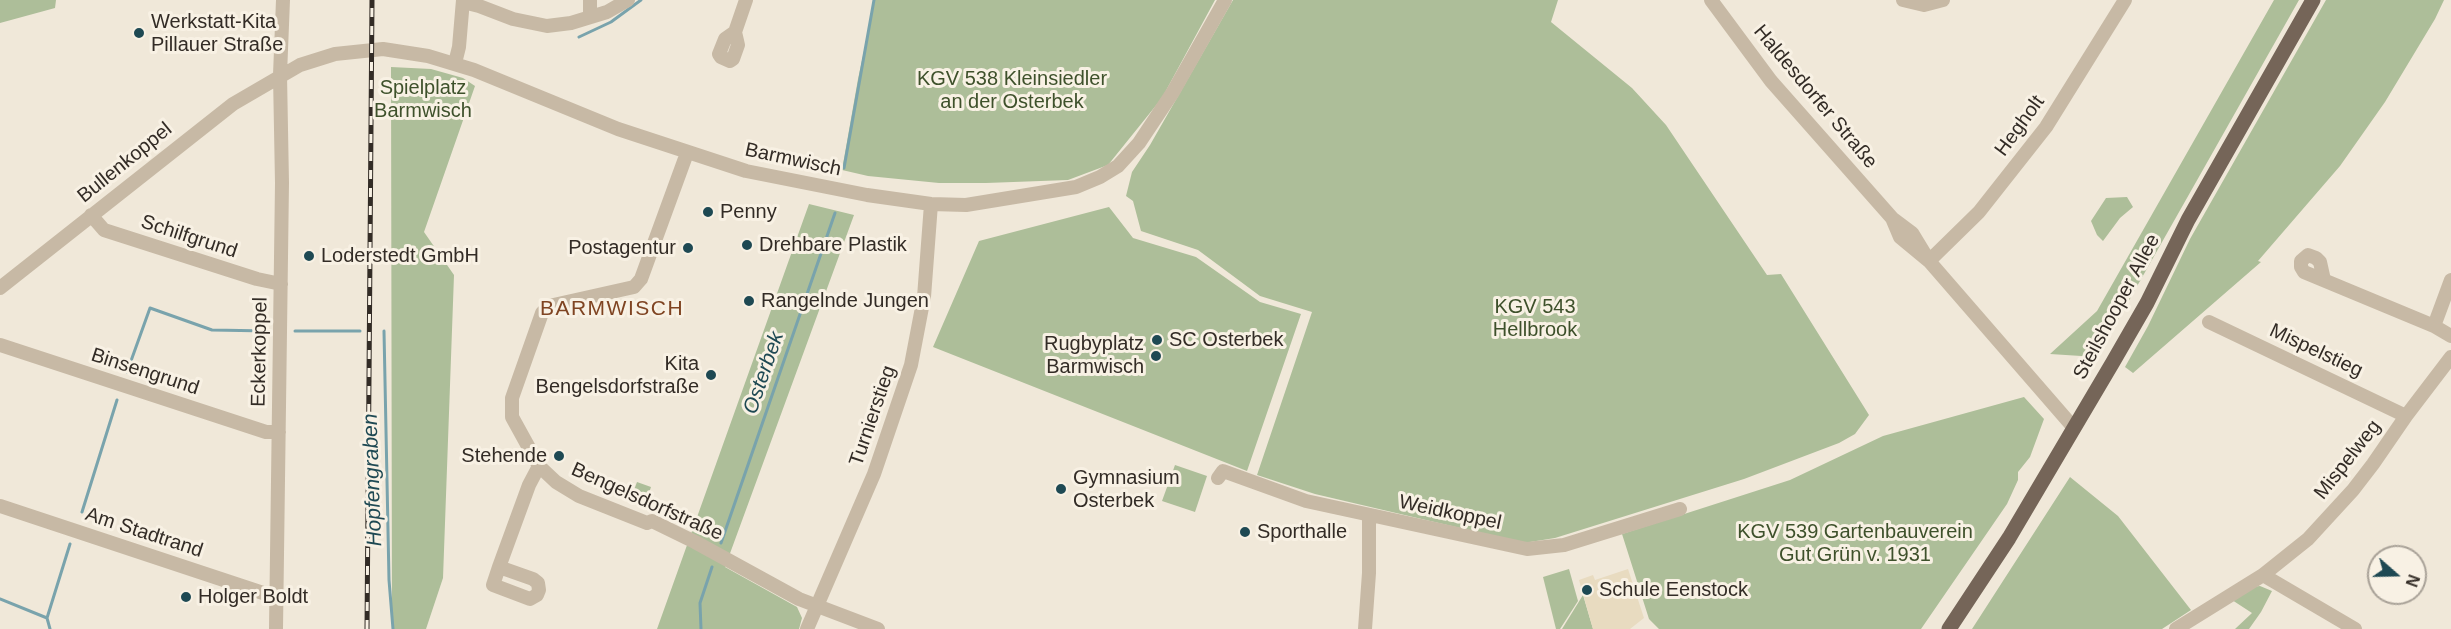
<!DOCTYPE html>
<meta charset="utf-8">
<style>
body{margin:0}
#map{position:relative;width:2451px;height:629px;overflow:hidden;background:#f0e8d9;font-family:Arial,sans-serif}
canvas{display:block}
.north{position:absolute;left:2367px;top:545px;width:60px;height:60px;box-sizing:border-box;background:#f8f1e4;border:2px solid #a9a298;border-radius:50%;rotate:110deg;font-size:16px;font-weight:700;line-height:24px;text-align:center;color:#332c26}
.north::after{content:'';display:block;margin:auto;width:21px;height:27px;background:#1e4953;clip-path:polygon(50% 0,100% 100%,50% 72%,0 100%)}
</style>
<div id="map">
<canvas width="2451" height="629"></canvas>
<div class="north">N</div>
</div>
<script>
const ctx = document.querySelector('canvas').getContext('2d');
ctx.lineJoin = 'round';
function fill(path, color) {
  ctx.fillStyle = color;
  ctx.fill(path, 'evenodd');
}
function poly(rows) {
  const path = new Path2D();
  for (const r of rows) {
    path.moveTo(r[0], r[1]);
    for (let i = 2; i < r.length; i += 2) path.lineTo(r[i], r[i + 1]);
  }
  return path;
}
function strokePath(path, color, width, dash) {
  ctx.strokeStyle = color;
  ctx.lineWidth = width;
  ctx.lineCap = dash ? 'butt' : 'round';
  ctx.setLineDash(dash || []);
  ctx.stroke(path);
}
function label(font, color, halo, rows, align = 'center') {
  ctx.font = font + ' Arial,sans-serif';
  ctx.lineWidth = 6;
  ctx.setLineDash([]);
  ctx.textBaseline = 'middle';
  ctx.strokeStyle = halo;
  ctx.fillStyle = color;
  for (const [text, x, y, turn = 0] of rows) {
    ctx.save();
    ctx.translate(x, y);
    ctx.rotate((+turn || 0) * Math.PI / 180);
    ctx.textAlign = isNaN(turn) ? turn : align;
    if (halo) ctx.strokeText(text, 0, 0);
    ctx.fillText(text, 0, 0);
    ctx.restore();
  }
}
fill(poly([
 [0,0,56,0,55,8,0,23],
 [875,0,1215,0,1162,98,1108,165,1068,180,986,183,939,183,868,176,842,170,858,79],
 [1233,0,1558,0,1551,22,1632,88,1666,125,1767,275,1781,274,1869,415,1855,434,1839,443,1744,479,1555,538,1524,543,1315,494,1257,475,1312,312,1260,296,1198,250,1141,231,1133,201,1126,196,1132,172,1150,145],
 [2274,0,2299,0,2097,357,2050,354,2097,311],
 [2326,0,2444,0,2435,19,2385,102,2340,166,2258,261,2261,262,2133,373,2125,367,2148,326,2190,239],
 [391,67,431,69,463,78,475,86,424,232,454,275,443,578,426,629,392,629],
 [2127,197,2133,207,2120,218,2103,241,2097,235,2091,221,2106,198],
 [809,204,854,215,725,567,797,607,802,618,799,629,657,629],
 [1109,207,1133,238,1196,257,1260,302,1301,314,1247,471,933,347,979,241],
 [2024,397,2044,419,2030,457,2018,472,2018,480,2007,504,1921,629,1659,629,1649,619,1622,534,1790,480,1883,436],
 [1175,465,1207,476,1195,512,1162,501],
 [2070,477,2118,516,2191,610,2162,629,1972,629],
 [629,482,634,483,634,490,637,482,651,487,648,496,633,491,632,495,647,501,649,496,655,498,651,511,626,501],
 [1569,569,1578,601,1560,629,1556,629,1543,577],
 [2260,586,2272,591,2261,612,2249,629,2235,629,2252,613,2232,600,2250,587],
 [1583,595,1593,629,1562,629]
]), '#adbe99');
fill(poly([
 [1628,569,1644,618,1630,629,1593,629,1579,580,1593,575,1595,580]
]), '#e8dbc0');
strokePath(poly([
 [579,37,611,22,641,0],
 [844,168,874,0],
 [295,331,360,331],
 [384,331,389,580,393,629],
 [127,372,150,308,212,330,268,331],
 [82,512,117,400],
 [721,543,835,213],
 [0,599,47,618,70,544],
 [47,618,50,629],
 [701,629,700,603,712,567]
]), '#79a3ac', 3);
strokePath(poly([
 [590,0,590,17],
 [1711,0,1771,81,1892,218,1900,237,1929,261],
 [1903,0,1924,5,1943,0],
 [463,2,479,6,513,19,547,26,571,23,607,12,628,0],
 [735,32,725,39,719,54,721,57,730,61,733,59,738,45,735,32,746,0],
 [455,63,459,47,463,0],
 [687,153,641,279,634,287,549,306,542,313,512,398,512,417,539,466,556,482,579,496,647,523,652,521,695,542,799,599,878,629],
 [91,215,104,230,257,279,281,284],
 [1892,218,1912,233,1929,261,2074,428],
 [1929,261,1979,212,2046,127,2125,0],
 [2324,280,2320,262,2316,258,2308,255,2301,261,2301,267,2304,272,2434,326,2451,336],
 [0,288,233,104,300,65,335,54,383,49,428,56,474,70,618,129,746,171,867,195,931,204,966,205,1076,187,1100,177,1118,166,1139,143,1173,92,1225,0],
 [2209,322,2406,416],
 [2434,326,2451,280],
 [0,345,266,432,279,432],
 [1218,478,1223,471,1306,501,1527,549,1564,545,1680,509],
 [0,506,266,594,277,595],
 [499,567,533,579,538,583,539,590,537,595,530,599,493,585,499,567,529,485,539,466],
 [2263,575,2355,629],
 [276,629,282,183,280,75,283,0],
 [807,629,874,474,911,365,924,297,931,204],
 [1365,629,1369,573,1369,516],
 [2176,629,2263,575,2308,539,2353,490,2373,464,2406,416,2451,357]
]), '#c7b9a5', 14);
strokePath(poly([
 [1949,629,2009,538,2113,362,2147,303,2188,220,2313,0]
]), '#756558', 15);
const rail = poly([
 [367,629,372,0]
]);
strokePath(rail, '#332c26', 5);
strokePath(rail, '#f8f1e4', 3, [9]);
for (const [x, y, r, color] of [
 [139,33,6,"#1e4953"],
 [708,212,6,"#1e4953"],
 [747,245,6,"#1e4953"],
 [688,248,6,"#1e4953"],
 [309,256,6,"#1e4953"],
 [749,301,6,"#1e4953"],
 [1157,340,6,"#1e4953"],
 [1156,356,6,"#1e4953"],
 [711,375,6,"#1e4953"],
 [559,456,6,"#1e4953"],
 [1061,489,6,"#1e4953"],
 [1245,532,6,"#1e4953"],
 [1587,590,6,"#1e4953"],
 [186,597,6,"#1e4953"]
]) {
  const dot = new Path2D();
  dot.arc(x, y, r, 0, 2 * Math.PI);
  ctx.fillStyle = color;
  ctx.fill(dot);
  strokePath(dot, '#f8f1e4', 2);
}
label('20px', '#332c26', '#f8f1e4', [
 ["Werkstatt-Kita",151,22],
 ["Pillauer Straße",151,45],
 ["Penny",720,212],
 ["Drehbare Plastik",759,245],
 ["Postagentur",676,248,"right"],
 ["Loderstedt GmbH",321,256],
 ["Rangelnde Jungen",761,301],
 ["SC Osterbek",1169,340],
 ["Rugbyplatz",1144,344,"right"],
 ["Barmwisch",1144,367,"right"],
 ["Kita",699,364,"right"],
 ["Bengelsdorfstraße",699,387,"right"],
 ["Stehende",547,456,"right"],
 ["Gymnasium",1073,478],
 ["Osterbek",1073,501],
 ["Sporthalle",1257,532],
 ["Schule Eenstock",1599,590],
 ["Holger Boldt",198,597]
], 'left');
label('20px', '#3e512b', '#f8f1e4', [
 ["KGV 538 Kleinsiedler",1012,79],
 ["an der Osterbek",1012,102],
 ["Spielplatz",423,88],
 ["Barmwisch",423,111],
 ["KGV 543",1535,307],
 ["Hellbrook",1535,330],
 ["KGV 539 Gartenbauverein",1855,532],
 ["Gut Grün v. 1931",1855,555]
]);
label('20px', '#332c26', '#f8f1e4', [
 ["Haldesdorfer Straße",1815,97,50],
 ["Hegholt",2020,126,-54],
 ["Barmwisch",793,160,12],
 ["Bullenkoppel",125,163,-39],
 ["Schilfgrund",189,237,18],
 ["Steilshooper Allee",2117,307,-62],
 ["Mispelstieg",2316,351,25],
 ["Eckerkoppel",260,352,-89],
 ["Binsengrund",145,372,18],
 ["Turnierstieg",873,416,-71],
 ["Mispelweg",2348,460,-52],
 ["Bengelsdorfstraße",647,502,24],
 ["Weidkoppel",1450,513,12],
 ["Am Stadtrand",144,533,18]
]);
ctx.letterSpacing = '1.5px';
label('21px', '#7f4422', '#f8f1e4', [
 ["BARMWISCH",612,309]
]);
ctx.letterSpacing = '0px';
label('italic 21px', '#1e4953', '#f8f1e4', [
 ["Osterbek",764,373,-71],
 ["Hopfengraben",373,480,-92]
]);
</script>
